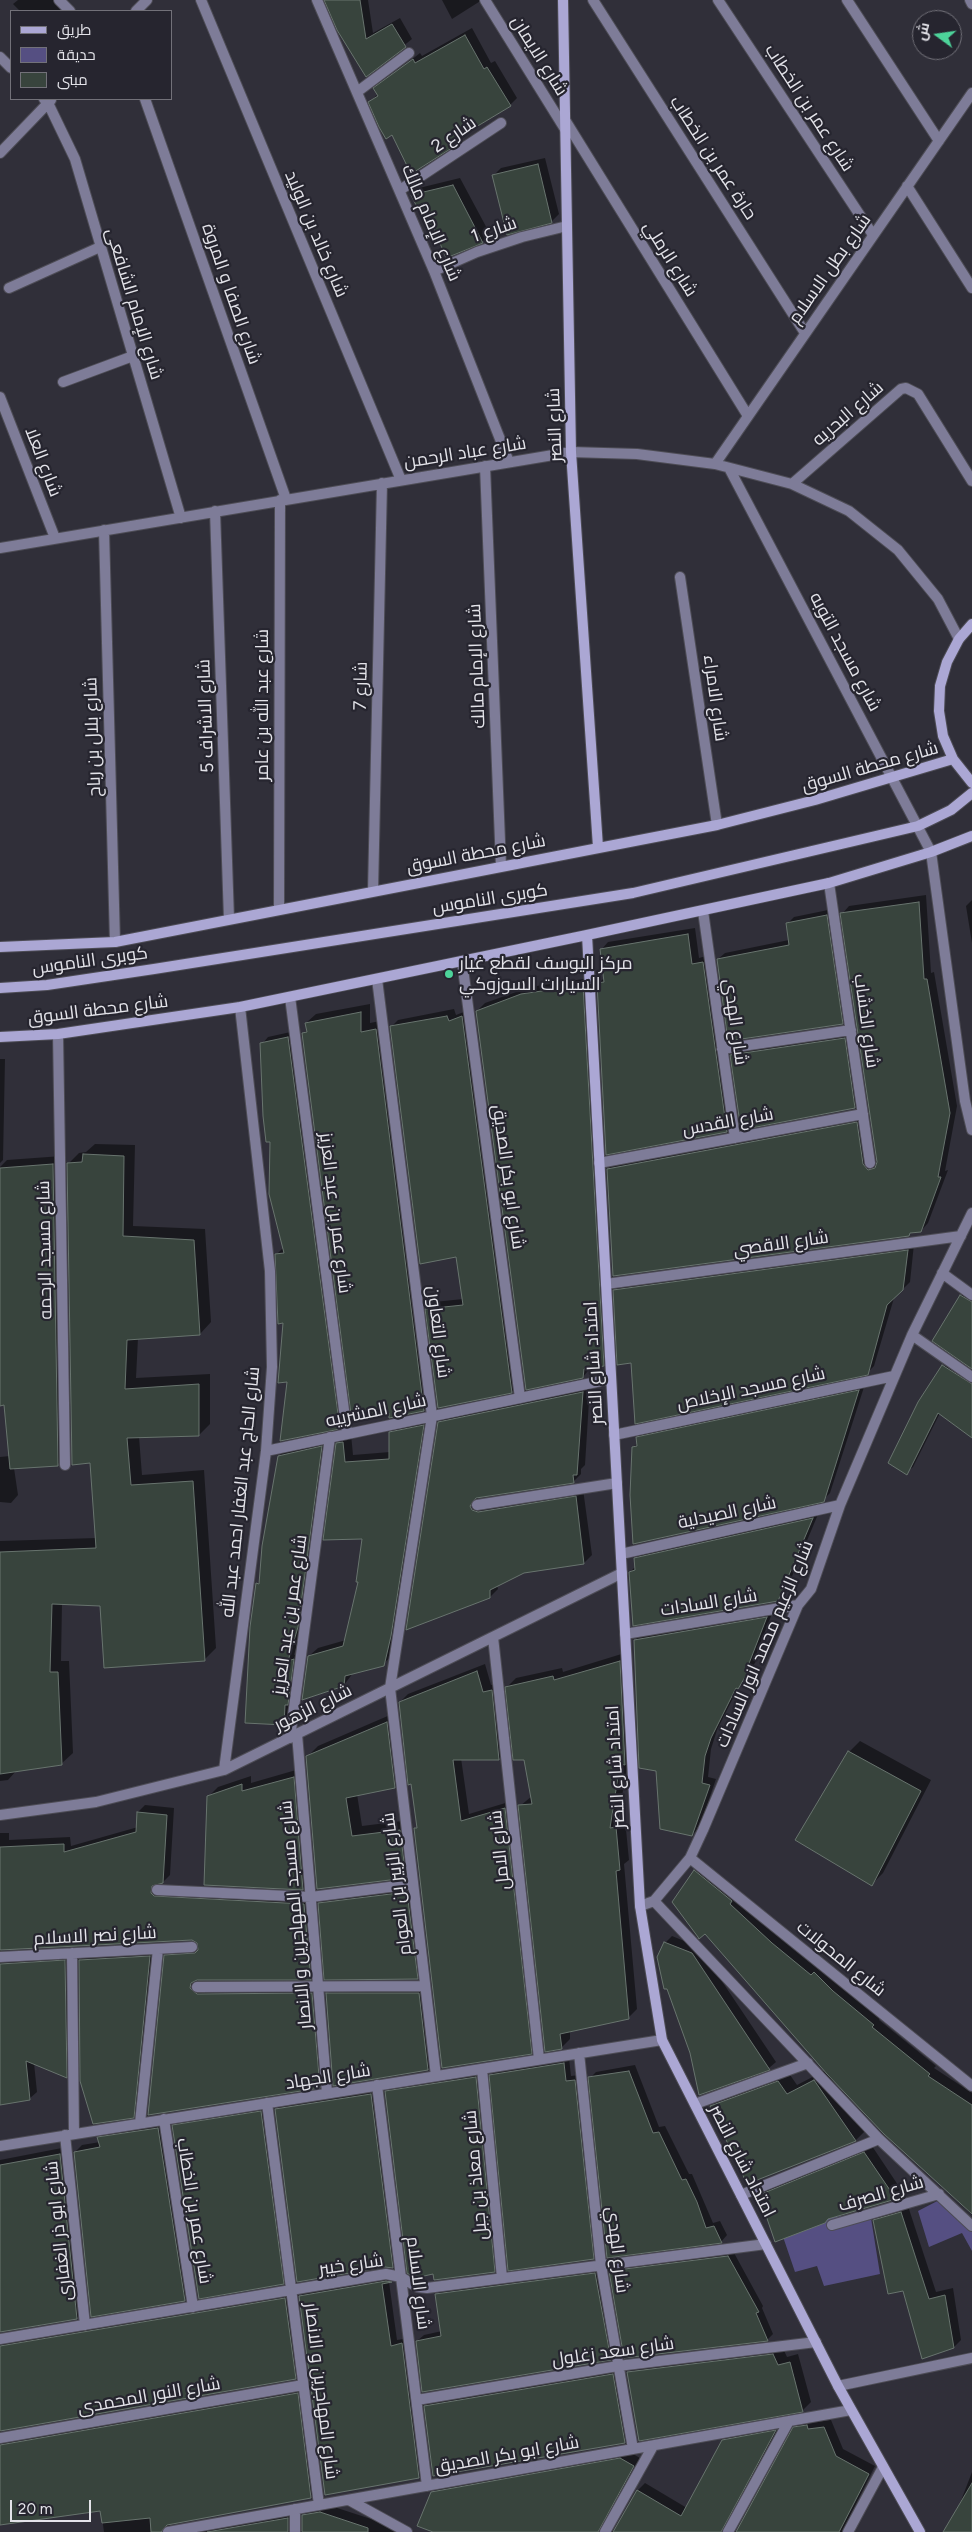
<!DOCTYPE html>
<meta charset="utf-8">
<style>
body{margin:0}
#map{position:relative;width:972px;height:2532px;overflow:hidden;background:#302f39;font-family:Figtree,Cairo,sans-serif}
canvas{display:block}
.legend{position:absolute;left:10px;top:10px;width:162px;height:90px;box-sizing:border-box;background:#26252f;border:1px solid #727179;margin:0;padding:6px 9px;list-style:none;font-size:15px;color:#e3e3e9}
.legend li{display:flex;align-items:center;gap:10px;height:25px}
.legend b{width:25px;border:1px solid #727179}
.north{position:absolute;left:912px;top:10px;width:50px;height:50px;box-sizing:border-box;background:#26252f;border:1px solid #727179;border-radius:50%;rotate:284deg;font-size:14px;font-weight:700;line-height:20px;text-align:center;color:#e3e3e9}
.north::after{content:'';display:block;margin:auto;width:18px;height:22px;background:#4dd39a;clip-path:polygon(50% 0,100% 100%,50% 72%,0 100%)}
.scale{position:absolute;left:10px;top:2500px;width:81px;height:22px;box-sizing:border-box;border:2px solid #e3e3e9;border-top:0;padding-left:6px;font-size:15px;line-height:18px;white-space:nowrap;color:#e3e3e9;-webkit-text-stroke:4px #26252f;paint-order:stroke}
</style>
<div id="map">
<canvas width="972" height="2532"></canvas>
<ul class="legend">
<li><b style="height:6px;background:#aba7d4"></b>طريق</li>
<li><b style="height:14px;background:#554f82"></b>حديقة</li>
<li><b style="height:14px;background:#38443d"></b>مبنى</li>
</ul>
<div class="north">ش</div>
<div class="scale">20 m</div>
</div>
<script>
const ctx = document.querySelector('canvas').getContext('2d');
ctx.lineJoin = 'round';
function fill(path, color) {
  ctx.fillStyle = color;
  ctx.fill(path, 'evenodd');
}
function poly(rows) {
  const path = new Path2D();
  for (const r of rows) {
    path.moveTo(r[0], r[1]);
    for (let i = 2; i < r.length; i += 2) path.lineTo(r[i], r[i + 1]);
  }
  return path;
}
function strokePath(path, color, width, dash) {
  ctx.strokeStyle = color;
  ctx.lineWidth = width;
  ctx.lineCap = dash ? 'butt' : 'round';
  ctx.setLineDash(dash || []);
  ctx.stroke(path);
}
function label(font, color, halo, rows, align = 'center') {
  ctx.font = font + ' Figtree,Cairo,sans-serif';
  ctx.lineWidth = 4.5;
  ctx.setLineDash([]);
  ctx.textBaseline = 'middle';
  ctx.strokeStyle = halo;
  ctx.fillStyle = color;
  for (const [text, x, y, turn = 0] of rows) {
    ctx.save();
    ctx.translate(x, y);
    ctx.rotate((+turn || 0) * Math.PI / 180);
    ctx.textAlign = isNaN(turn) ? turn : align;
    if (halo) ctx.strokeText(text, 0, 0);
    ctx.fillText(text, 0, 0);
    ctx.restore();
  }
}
fill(poly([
 [947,2196,972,2219,972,2251,962,2233,929,2247,918,2211],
 [870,2212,880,2274,824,2286,817,2266,795,2272,779,2225]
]), '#554f82');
fill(poly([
 [18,0,62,0,72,11,20,11,13,4],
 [326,0,368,0,373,33,400,18,412,39,367,75],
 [442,0,482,0,452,19],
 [472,28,491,63,495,61,517,98,510,105,463,133,457,143,393,133,370,102,378,94,375,89,420,53,422,56],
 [545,158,559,214,552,221,508,233,493,176,501,168],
 [460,178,490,234,482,242,446,257,433,224,412,195,419,188],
 [926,895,931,973,934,972,957,1106,945,1171,948,1170,928,1223,921,1231,912,1231,909,1235,608,1169,616,1161,864,1115,870,1157,878,1162,842,914,849,906],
 [972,900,972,943,966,906],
 [833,909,849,1017,842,1023,718,959,725,953,789,940,787,924,794,917],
 [695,928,699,958,710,955,734,1124,727,1131,598,984,605,977,601,950,608,942],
 [590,978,611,1357,603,1365,591,1367,583,1377,477,1011,485,1003,530,987],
 [370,1004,370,1023,385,1020,433,1401,424,1410,390,1412,303,1034,308,1029,306,1023,316,1014],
 [454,1009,456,1015,469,1010,519,1384,512,1391,427,1309,434,1302,463,1299,457,1256,391,1027,398,1020],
 [295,1031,346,1421,339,1427,289,1381,276,1255,284,1247,262,1044,268,1037],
 [850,1033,860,1102,854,1107,732,1055,737,1050],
 [0,1059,5,1059,3,1160,0,1163],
 [95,1144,135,1145,133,1226,205,1229,211,1322,200,1334,138,1338,136,1378,210,1374,210,1424,199,1435,139,1437,142,1475,204,1470,216,1648,205,1659,101,1605,62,1603,61,1661,69,1661,73,1753,61,1764,17,1770,8,1780,0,1781,0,1541,96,1538,68,1164,79,1153,86,1152],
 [62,1156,67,1455,58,1464,14,1468,18,1495,11,1503,0,1502,0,1457,10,1456,5,1404,0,1404,0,1167,7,1160],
 [914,1244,910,1282,894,1298,874,1366,867,1373,615,1290,622,1283],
 [968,1289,972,1292,972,1367,934,1340,961,1296],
 [950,1359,972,1374,972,1437,940,1413,913,1467,906,1473,919,1403],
 [865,1384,830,1493,823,1500,633,1447,638,1443,637,1438,644,1431],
 [590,1385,585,1465,581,1469,581,1474,573,1482,477,1497,480,1502,583,1489,592,1555,584,1563,524,1572,497,1585,498,1589,490,1597,439,1423,447,1415],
 [431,1418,392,1656,383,1664,353,1673,344,1685,309,1656,318,1648,346,1640,359,1581,363,1538,337,1444,346,1435,351,1434,353,1455,390,1452,390,1433,398,1424],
 [328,1440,305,1618,294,1655,300,1653,291,1716,283,1724,257,1584,261,1580,279,1456,286,1449],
 [819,1512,785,1593,777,1600,630,1572,636,1566,635,1559,643,1551],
 [773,1611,754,1660,757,1660,739,1686,717,1730,711,1749,708,1777,716,1779,699,1828,692,1835,635,1640,642,1633],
 [628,1652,628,1761,618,1820,625,1819,629,1860,624,1864,637,2009,628,2018,570,2031,570,2039,561,2048,520,1806,532,1796,525,1759,507,1687,516,1678,562,1668,563,1672],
 [485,1664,491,1685,500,1683,507,1751,499,1759,461,1758,469,1814,512,1801,539,2045,531,2053,415,1829,418,1826,400,1702,408,1694],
 [397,1712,405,1776,394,1787,357,1794,362,1826,410,1820,415,1866,405,1877,318,1888,307,1757,318,1746],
 [860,1741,931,1780,883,1873,872,1884,849,1752],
 [303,1768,312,1879,303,1888,208,1797,218,1787,251,1776,251,1783],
 [145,1805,174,1808,170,1875,163,1882,158,1883,161,1889,311,1897,317,1971,310,1978,196,1979,205,1987,319,1986,327,2079,319,2087,149,2114,165,1956,173,1948,199,1946,199,1942,192,1939,0,1949,2,1954,72,1954,73,2070,66,2077,34,2063,37,2092,29,2099,0,2104,0,1833,9,1833,9,1840,70,1837,71,1846,138,1827,138,1812],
 [703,1864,880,2017,879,2020,936,2066,934,2068,972,2093,972,2215,885,2133,827,2072,866,2130,856,2140,748,2182,712,2106,721,2096,788,2072,797,2085,826,2070,695,1871],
 [414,1885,424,1971,417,1978,319,1904,327,1896],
 [672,1936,699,1947,776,2062,769,2068,700,2093,665,1943],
 [159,1948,142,2107,133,2116,80,1960,89,1951],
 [429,1983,438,2059,428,2069,327,1994,337,1984],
 [569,2058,571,2076,580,2075,599,2252,593,2258,491,2075,497,2069],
 [635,2065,659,2127,665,2126,689,2174,692,2174,713,2223,720,2221,727,2235,721,2242,608,2256,590,2078,596,2072],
 [483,2070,501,2264,494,2271,386,2092,393,2085],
 [378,2087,399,2260,392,2267,276,2109,283,2103],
 [267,2106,289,2277,283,2283,173,2126,179,2120],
 [165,2121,191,2293,184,2300,75,2152,82,2145,100,2142,99,2138,106,2131],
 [872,2146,902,2191,895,2198,830,2217,760,2196,767,2188],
 [67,2147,84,2310,77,2318,0,2331,0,2160],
 [908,2206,936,2292,953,2288,961,2340,954,2347,904,2289,874,2221,882,2213],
 [733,2251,763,2306,762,2308,773,2334,767,2340,610,2272,616,2266],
 [601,2267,616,2353,610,2359,417,2341,424,2335,442,2331,437,2294,443,2288],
 [397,2276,389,2282,397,2340,409,2338,425,2471,419,2477,300,2296,307,2290],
 [292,2291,303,2371,295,2378,1,2430,1,2435,305,2386,318,2489,310,2496,169,2524,173,2531,295,2511,296,2528,303,2532,303,2516,311,2508,328,2505,411,2532,104,2532,101,2510,0,2523,0,2332,6,2339],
 [782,2346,787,2357,798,2354,811,2402,803,2410,628,2372,637,2364],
 [618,2369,630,2437,624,2442,438,2475,425,2406,430,2401],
 [814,2418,815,2422,831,2420,843,2449,875,2466,842,2532,737,2532,794,2428,802,2420],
 [782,2424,729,2529,737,2532,614,2532,638,2490,645,2483,687,2508,723,2441,731,2433],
 [628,2451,640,2458,606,2529,614,2532,435,2532,432,2493,439,2485],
 [972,2472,972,2532,945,2532,957,2511]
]), '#0007');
const building = poly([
 [324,0,360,0,366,39,392,24,406,47,366,77,337,30,324,0],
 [465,35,484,69,487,67,511,106,456,139,458,144,411,174,392,135,386,139,379,127,368,102,378,96,373,88,413,59,415,63,465,35],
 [538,164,552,223,507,235,492,175,538,164],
 [453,185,483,243,446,258,433,226,428,229,411,195,453,185],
 [919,902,924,979,927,979,950,1113,938,1177,941,1177,921,1232,910,1233,909,1236,613,1276,607,1169,857,1122,863,1164,868,1170,875,1168,877,1162,840,913,919,902],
 [827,915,843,1024,728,1041,717,959,789,945,786,923,827,915],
 [688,934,692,964,703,962,727,1132,606,1155,597,983,604,982,600,949,688,934],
 [583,985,604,1366,584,1369,583,1378,526,1390,476,1011,521,994,583,985],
 [361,1012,361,1032,376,1029,424,1411,389,1418,389,1413,352,1422,302,1033,307,1032,305,1023,361,1012],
 [447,1016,449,1021,462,1016,512,1393,438,1408,425,1309,463,1305,456,1257,420,1264,390,1026,447,1016],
 [288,1037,340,1429,280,1441,287,1382,278,1383,283,1323,278,1324,275,1254,284,1253,269,1194,270,1142,266,1142,263,1116,260,1043,288,1037],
 [845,1038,855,1108,741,1130,730,1055,845,1038],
 [83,1154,124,1156,123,1236,194,1240,200,1335,127,1340,125,1389,199,1384,199,1436,127,1438,131,1485,193,1481,205,1661,104,1668,100,1606,52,1604,50,1672,58,1672,62,1765,0,1774,0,1552,96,1548,90,1463,72,1465,67,1163,82,1162,83,1154],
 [53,1164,58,1466,10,1469,4,1405,0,1406,0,1168,53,1164],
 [908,1250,903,1290,887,1305,868,1375,635,1424,631,1363,617,1365,613,1290,908,1250],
 [960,1295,972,1302,972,1369,932,1341,960,1295],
 [942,1365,972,1384,972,1438,938,1413,907,1475,888,1463,918,1402,942,1365],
 [859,1390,824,1502,633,1544,630,1495,632,1447,637,1446,636,1437,859,1390],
 [583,1392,577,1475,573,1475,574,1483,476,1498,470,1506,472,1510,478,1512,576,1496,584,1564,524,1573,490,1590,490,1598,406,1630,438,1422,583,1392],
 [424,1425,391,1636,384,1666,345,1676,344,1686,302,1700,308,1656,343,1646,358,1582,356,1582,362,1539,323,1540,336,1443,343,1442,345,1462,389,1459,389,1432,424,1425],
 [322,1446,298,1627,288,1661,294,1659,288,1705,285,1705,284,1725,245,1723,250,1627,256,1583,259,1584,262,1546,278,1456,322,1446],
 [813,1518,778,1601,633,1626,629,1572,635,1570,634,1558,813,1518],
 [767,1617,748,1666,751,1667,738,1689,736,1688,711,1738,705,1756,702,1783,710,1785,692,1836,660,1829,656,1771,639,1768,634,1640,767,1617],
 [620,1661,625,1765,620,1764,610,1828,616,1827,620,1870,616,1871,629,2019,560,2034,562,2049,545,2052,518,1805,532,1804,524,1760,513,1760,505,1687,553,1676,554,1680,620,1661],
 [477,1671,483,1692,492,1690,499,1760,453,1760,461,1821,505,1808,532,2054,442,2068,414,1828,417,1828,411,1784,408,1785,399,1702,477,1671],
 [387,1722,395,1788,346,1798,352,1836,400,1830,406,1878,317,1889,306,1756,387,1722],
 [848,1751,921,1791,872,1886,795,1840,848,1751],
 [294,1777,303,1890,204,1885,207,1796,242,1784,242,1791,294,1777],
 [137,1812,167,1815,163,1883,152,1886,151,1893,154,1896,304,1904,311,1980,197,1980,191,1983,190,1988,197,1994,312,1993,320,2088,148,2115,164,1955,195,1953,198,1950,197,1943,192,1940,0,1950,0,1847,64,1844,64,1852,136,1832,137,1812],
 [694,1870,732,1901,730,1904,772,1943,811,1975,814,1972,833,1991,874,2025,872,2027,930,2074,928,2076,972,2105,972,2214,884,2134,827,2074,705,1934,699,1939,698,1937,672,1902,694,1870],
 [407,1892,418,1979,324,1980,318,1903,407,1892],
 [664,1942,692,1953,770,2070,699,2095,690,2053,667,1989,664,1989,657,1957,664,1942],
 [150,1956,134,2118,93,2124,80,2081,79,1960,150,1956],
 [65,1960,67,2078,26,2061,30,2100,0,2105,0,1964,65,1960],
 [326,1993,419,1993,428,2070,333,2086,326,1993],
 [564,2063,566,2081,575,2080,594,2259,508,2271,489,2075,564,2063],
 [629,2071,653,2133,659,2132,682,2180,686,2179,697,2202,706,2228,714,2226,722,2243,607,2258,588,2077,629,2071],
 [476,2077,495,2272,434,2280,433,2274,415,2278,407,2273,385,2091,476,2077],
 [814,2080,856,2141,747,2184,710,2106,778,2081,787,2094,814,2080],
 [371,2094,393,2268,385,2267,297,2282,275,2109,371,2094],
 [261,2111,284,2284,199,2299,172,2125,261,2111],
 [158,2128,185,2301,91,2317,74,2152,100,2147,97,2137,158,2128],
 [864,2152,896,2199,828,2219,825,2223,775,2242,759,2195,864,2152],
 [60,2154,77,2319,0,2332,0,2165,60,2154],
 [901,2212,929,2299,945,2295,954,2348,922,2359,903,2291,888,2294,873,2220,901,2212],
 [728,2256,759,2312,756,2313,768,2341,624,2358,609,2271,728,2256],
 [595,2273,611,2360,422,2392,416,2341,441,2336,435,2294,595,2273],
 [386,2281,392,2282,382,2284,391,2346,402,2343,419,2478,325,2495,299,2296,386,2281],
 [285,2298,296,2379,0,2431,0,2346,285,2298],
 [773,2354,778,2365,790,2362,803,2412,639,2441,627,2372,773,2354],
 [613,2374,625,2443,433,2476,424,2406,613,2374],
 [298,2393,311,2498,167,2525,161,2532,151,2532,150,2518,102,2523,100,2511,0,2525,0,2445,298,2393],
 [807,2425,808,2429,824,2427,836,2456,869,2474,839,2532,736,2532,793,2427,807,2425],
 [776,2430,721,2532,613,2532,637,2490,681,2516,722,2440,776,2430],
 [620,2458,634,2466,598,2532,433,2532,417,2526,431,2492,620,2458],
 [972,2483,972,2532,943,2532,972,2483],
 [320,2512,368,2528,368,2532,302,2532,302,2515,320,2512],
 [288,2518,288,2532,207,2532,288,2518]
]);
fill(building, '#38443d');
strokePath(building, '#68746e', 1);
const street = poly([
 [59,0,70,11],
 [201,0,401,480],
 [317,0,434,271,509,462],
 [485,0,565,129],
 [593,0,805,333],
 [718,0,873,235],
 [847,0,939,141],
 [970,0,972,4],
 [136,11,147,0],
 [0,57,11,68],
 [357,92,409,53],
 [44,99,48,103,75,159,181,518],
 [145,99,286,499],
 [565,120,748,416],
 [0,153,51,100],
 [907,186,972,288],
 [400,190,501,123],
 [434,271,477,252,522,237,567,226],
 [9,288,100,247],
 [63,382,133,356],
 [0,397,55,538],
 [715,464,972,93],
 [485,466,501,866],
 [729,468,931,852,965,1101,972,1130],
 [792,484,901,389,906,388,918,394,972,481],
 [215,511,229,919],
 [104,530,115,942],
 [0,548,571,452,637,454,715,464,792,484,849,511,898,550,938,599,959,639],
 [680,577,717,825],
 [829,883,870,1163],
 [373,891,382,483],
 [279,909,280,500],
 [703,911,735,1138],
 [462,961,520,1398],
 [377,979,432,1416,390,1688,436,2076],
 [290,997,347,1433],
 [58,1034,65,1465],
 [722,1049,851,1030],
 [599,1163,863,1114],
 [942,1273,972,1295],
 [606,1284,961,1236],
 [912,1335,972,1377],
 [614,1435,894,1376],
 [266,1451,611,1379],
 [477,1505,617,1483],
 [621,1554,840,1505],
 [625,1634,798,1605],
 [493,1637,539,2059],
 [297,1734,327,2093],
 [290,1738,330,1437],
 [224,1770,266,1451,272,1367,270,1271,240,1007],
 [0,1815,96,1802,224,1770,622,1573],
 [690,1858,972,2086],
 [157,1890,311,1897,413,1884],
 [654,1901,879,2139,972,2226],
 [640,1906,654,1901,690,1858,703,1830,798,1605,811,1589,840,1505,912,1335,972,1213],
 [72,1953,74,2134],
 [0,1957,192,1947],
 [197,1987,425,1986],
 [579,2053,601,2265,633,2449],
 [482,2069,502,2278],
 [377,2085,427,2486],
 [267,2103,319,2505],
 [695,2104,808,2063],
 [164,2119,193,2307],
 [140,2123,158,1949],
 [65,2135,85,2325],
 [0,2146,662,2040],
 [741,2195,879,2139],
 [832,2225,939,2194],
 [0,2339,386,2274,401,2277,417,2287,427,2288,766,2244],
 [838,2386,972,2358],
 [417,2400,618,2366,816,2342],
 [0,2438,303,2385],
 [349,2500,407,2532],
 [295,2509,295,2532],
 [168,2532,851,2410],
 [605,2532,653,2446],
 [728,2532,789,2421],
 [848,2532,883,2467]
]);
const secondary = poly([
 [563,0,571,452,598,847],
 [972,624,959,639,947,662,940,686,939,711,943,736,953,759,972,783],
 [587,935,640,1906,662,2040,838,2386,920,2532],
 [0,947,115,942,717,825,815,800,953,759],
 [0,988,47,985,154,969,633,893,918,826,951,810,972,793],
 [0,1037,58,1034,240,1007,587,935,829,883,931,852,972,836]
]);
strokePath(street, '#4d4c55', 12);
strokePath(secondary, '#4d4c55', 12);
strokePath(street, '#7e7c98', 10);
strokePath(secondary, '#aba7d4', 10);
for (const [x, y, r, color] of [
 [449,974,5,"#4dd39a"]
]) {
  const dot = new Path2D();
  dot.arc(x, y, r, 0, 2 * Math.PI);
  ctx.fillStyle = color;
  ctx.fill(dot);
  strokePath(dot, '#26252f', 2);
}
label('18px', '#e3e3e9', '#26252f', [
 ["شارع الايمان",539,56,58],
 ["شارع عمر بن الخطاب",809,108,57],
 ["شارع 2",454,135,-34],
 ["حارة عمر بن الخطاب",713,158,57],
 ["شارع الإمام مالك",431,223,67],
 ["شارع 1",494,230,-19],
 ["شارع خالد بن الوليد",316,234,67],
 ["شارع الرملي",670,259,58],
 ["شارع بطل الاسلام",830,269,-55],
 ["شارع الصفا و المروة",231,294,71],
 ["شارع الإمام الشافعى",134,304,73],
 ["شارع البحريه",848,414,-41],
 ["شارع النصر",555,425,-92],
 ["شارع عباد الرحمن",465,453,-9],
 ["شارع العلا",43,462,69],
 ["شارع مسجد التوبه",845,652,62],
 ["شارع الإمام مالك",477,666,-92],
 ["شارع 7",361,686,-89],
 ["شارع الامراء",715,698,82],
 ["شارع عبد الله بن عامر",263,705,-90],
 ["شارع الاشراف 5",206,716,-92],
 ["شارع بلال بن رباح",93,737,-92],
 ["شارع محطة السوق",870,767,-16],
 ["شارع محطة السوق",476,854,-11],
 ["كوبرى الناموس",490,899,-9],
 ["كوبرى الناموس",90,961,-8],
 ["شارع محطة السوق",98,1010,-7],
 ["شارع الخشاب",866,1021,82],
 ["شارع الهدي",735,1022,82],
 ["شارع القدس",728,1122,-10],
 ["شارع ابو بكر الصديق",508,1177,82],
 ["شارع عمر بن عبد العزيز",335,1213,83],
 ["شارع الاقصي",781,1244,-8],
 ["شارع مسجد الرحمه",45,1250,-91],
 ["شارع التعاون",438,1332,83],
 ["امتداد شارع النصر",594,1363,-93],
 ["شارع مسجد الإخلاص",751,1389,-12],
 ["شارع المشربيه",376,1411,-12],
 ["شارع الحاج عبد الغفار احمد عبد الله",241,1492,-84],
 ["شارع الصيدلية",727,1513,-12],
 ["شارع السادات",709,1603,-9],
 ["شارع عمر بن عبد العزيز",290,1615,-82],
 ["شارع الزعيم محمد انور السادات",765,1644,-67],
 ["شارع الزهور",313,1708,-26],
 ["امتداد شارع النصر",616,1767,-93],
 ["شارع الامل",500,1850,-96],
 ["شارع الزبير بن العوام",397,1884,-97],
 ["شارع مسجد المهاجرين و الانصار",296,1915,-95],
 ["شارع نصر الاسلام",95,1936,-3],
 ["شارع المحولات",841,1959,39],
 ["شارع الجهاد",328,2077,-9],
 ["امتداد شارع النصر",742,2161,63],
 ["شارع معاذ بن جبل",476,2175,-95],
 ["شارع الصرف",881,2194,-16],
 ["شارع عمر بن الخطاب",194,2211,81],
 ["شارع ابو ذر الغفارى",59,2231,-96],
 ["شارع الهدي",617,2250,83],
 ["شارع خيبر",351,2265,-8],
 ["شارع الاسلام",418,2283,83],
 ["شارع سعد زغلول",613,2352,-8],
 ["شارع المهاجرين و الانصار",321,2391,83],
 ["شارع النور المحمدى",149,2396,-10],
 ["شارع ابو بكر الصديق",507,2455,-10]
]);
label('18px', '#e3e3e9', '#26252f', [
 ["مركز اليوسف لقطع غيار",459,964],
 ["السيارات السوزوكي",459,985]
], 'left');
</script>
